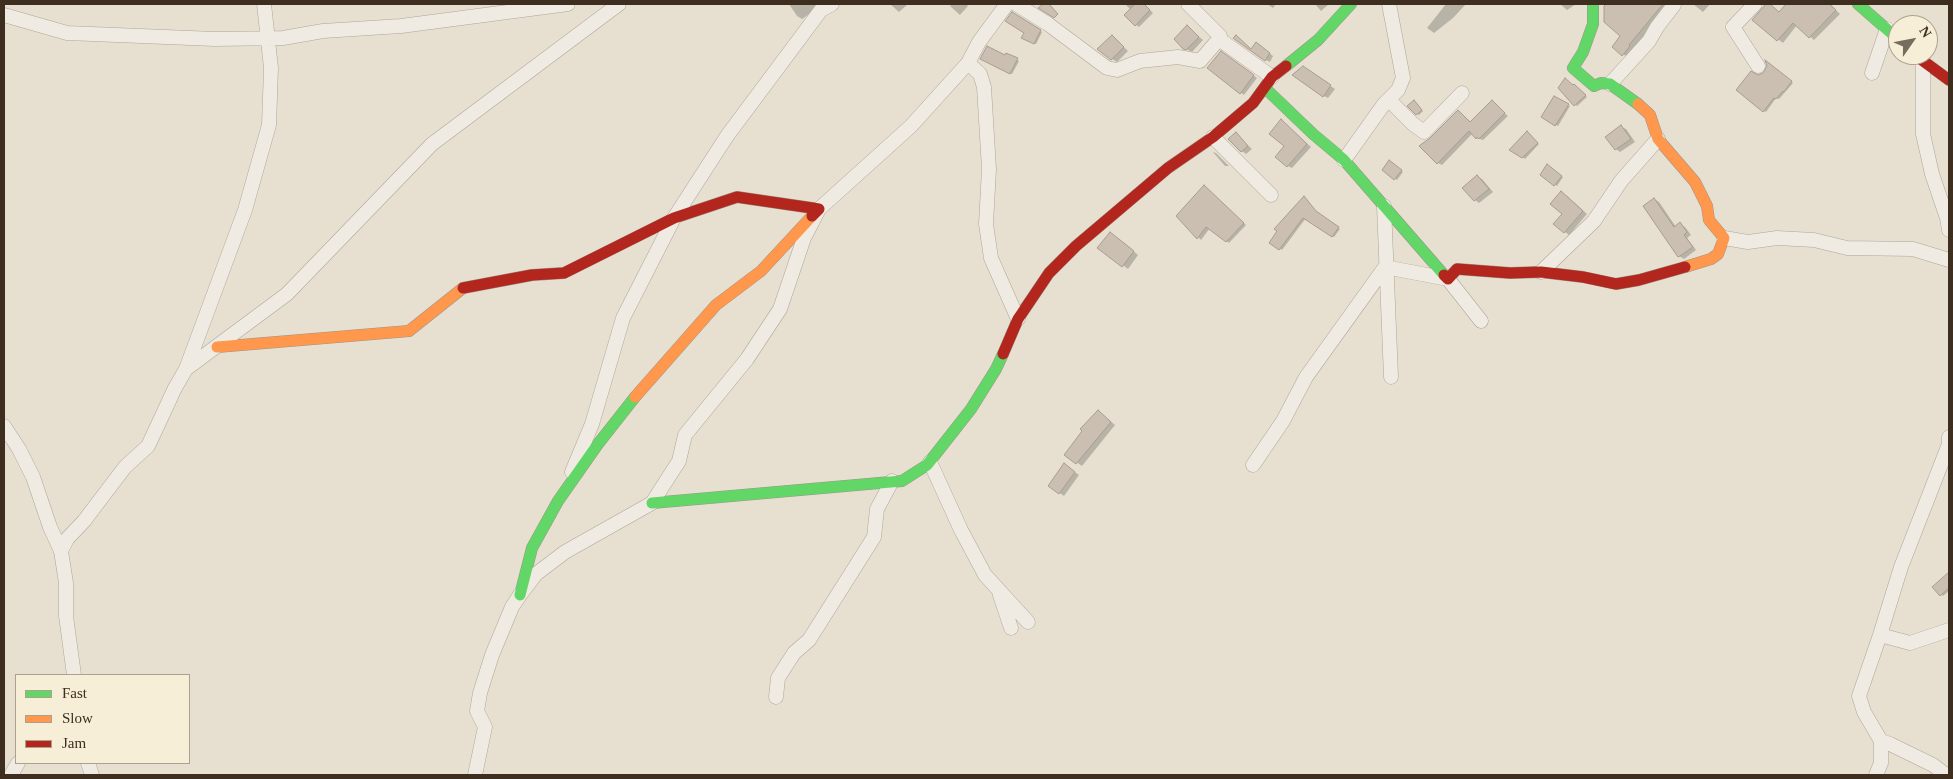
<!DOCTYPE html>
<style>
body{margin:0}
#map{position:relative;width:1953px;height:779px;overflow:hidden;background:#e7e0d1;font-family:Georgia,serif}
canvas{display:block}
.frame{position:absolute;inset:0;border:5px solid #3d2e20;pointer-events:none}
.legend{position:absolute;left:15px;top:674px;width:175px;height:90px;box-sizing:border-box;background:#f7eed8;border:1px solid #ada18e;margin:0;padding:6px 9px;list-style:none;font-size:15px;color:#3d2e20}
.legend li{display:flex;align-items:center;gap:10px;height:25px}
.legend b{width:25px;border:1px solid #ada18e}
.north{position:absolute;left:1888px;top:15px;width:50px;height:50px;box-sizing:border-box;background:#f7eed8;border:1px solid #ada18e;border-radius:50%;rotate:57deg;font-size:14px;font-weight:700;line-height:20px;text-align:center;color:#3d2e20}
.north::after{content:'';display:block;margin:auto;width:18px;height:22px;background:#786c5e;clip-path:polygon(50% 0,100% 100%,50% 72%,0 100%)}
</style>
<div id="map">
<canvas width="1953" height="779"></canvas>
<div class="frame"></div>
<ul class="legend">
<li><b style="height:6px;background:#63d668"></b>Fast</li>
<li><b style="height:6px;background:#ff974d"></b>Slow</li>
<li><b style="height:6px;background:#b3261e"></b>Jam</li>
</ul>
<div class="north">N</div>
</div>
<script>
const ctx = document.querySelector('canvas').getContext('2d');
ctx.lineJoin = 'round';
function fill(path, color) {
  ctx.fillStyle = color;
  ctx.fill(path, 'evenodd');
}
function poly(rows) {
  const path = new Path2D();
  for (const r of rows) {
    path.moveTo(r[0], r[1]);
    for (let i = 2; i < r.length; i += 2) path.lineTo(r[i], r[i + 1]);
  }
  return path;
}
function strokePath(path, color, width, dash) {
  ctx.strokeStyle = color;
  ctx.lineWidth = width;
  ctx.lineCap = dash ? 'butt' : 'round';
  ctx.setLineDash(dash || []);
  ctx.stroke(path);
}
fill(poly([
 [789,4,824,4,802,19,797,16],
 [890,4,908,4,899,12],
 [952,4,966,4,968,6,960,15,950,6],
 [1125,4,1144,4,1153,13,1139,27,1136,25,1131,10],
 [1267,4,1276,4,1273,8],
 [1315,4,1329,4,1321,11],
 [1446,4,1466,4,1453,18,1434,33,1427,28],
 [1560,4,1576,4,1567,10],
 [1605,4,1669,4,1629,58,1623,54,1622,36,1606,21],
 [1693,4,1710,4,1703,12],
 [1767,4,1780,13,1788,4,1830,4,1840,14,1814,40,1797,25,1783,43,1754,20],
 [1025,21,1042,32,1036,44,1023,37,1025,33],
 [1187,27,1203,40,1192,52,1184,48],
 [1113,37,1128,51,1117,62,1112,59],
 [1235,38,1252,50,1260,46,1273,56,1270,62,1266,60],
 [1007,54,1019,61,1012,74,981,59,1006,57],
 [1225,55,1257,78,1244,95,1241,93],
 [1767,63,1793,83,1779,99,1776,98,1766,112,1764,111,1758,76,1764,74,1768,66],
 [1308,71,1335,89,1328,98,1324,96],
 [1576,87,1587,97,1577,106,1560,88],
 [1554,98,1570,106,1558,126,1542,117],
 [1415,102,1423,111,1419,115,1417,114],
 [1492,102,1508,116,1483,140,1477,138,1473,133,1442,165,1438,163,1431,139,1458,111,1471,122],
 [1282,121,1311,147,1292,168,1288,166],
 [1621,127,1626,129,1635,142,1620,152,1616,149],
 [1236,134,1252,149,1246,154,1242,151],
 [1529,134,1539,144,1525,159,1511,149],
 [1213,152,1216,153,1229,166,1225,166],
 [1391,163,1403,172,1397,180,1383,170],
 [1548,166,1563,177,1557,186,1541,174],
 [1477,176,1482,179,1493,192,1479,203,1475,200],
 [1207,189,1246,225,1229,243,1210,228,1201,240,1178,216],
 [1566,195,1587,214,1569,235,1565,232,1563,214],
 [1306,199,1318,214,1340,229,1334,237,1306,218,1282,250,1271,243],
 [1654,199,1659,202,1676,227,1680,224,1685,227,1691,235,1687,238,1696,250,1684,259,1679,256],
 [1115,236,1138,255,1128,269,1099,248],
 [1098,411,1115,425,1082,466,1065,454],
 [1069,468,1079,475,1064,496,1050,486],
 [1948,575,1949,576,1949,591,1943,596,1934,587]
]), '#0003');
const building = poly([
 [1043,4,1049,4,1058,14,1054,18,1038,8,1043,4],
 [1135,4,1144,4,1150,10,1135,26,1124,15,1135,4],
 [1606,4,1663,4,1629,45,1630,46,1622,56,1612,47,1620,36,1604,22,1604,6,1606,4],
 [1766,4,1770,4,1779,12,1786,4,1829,4,1836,10,1809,38,1793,23,1777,41,1752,20,1766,4],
 [1012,12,1041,30,1034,44,1021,38,1024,33,1005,21,1012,12],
 [1187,25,1199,37,1186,50,1183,49,1174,39,1187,25],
 [1112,35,1124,47,1111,60,1097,49,1112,35],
 [1236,35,1251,49,1256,42,1270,53,1265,61,1233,38,1236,35],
 [987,46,1005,55,1006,53,1018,58,1010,74,980,59,987,46],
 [1221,51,1254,75,1240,94,1207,68,1221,51],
 [1765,60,1792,81,1784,92,1783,91,1776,99,1774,98,1763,112,1736,90,1751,71,1758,75,1763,73,1767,66,1765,60],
 [1303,66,1331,85,1323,97,1292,75,1303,66],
 [1565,78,1573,85,1574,84,1586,95,1574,106,1558,88,1565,78],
 [1554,96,1569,104,1555,126,1541,117,1554,96],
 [1414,100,1422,110,1416,115,1407,106,1414,100],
 [1492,100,1505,113,1479,139,1477,137,1476,139,1469,131,1437,164,1419,146,1430,138,1458,110,1470,122,1492,100],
 [1281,119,1307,144,1287,167,1275,157,1284,146,1269,134,1281,119],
 [1621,125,1631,139,1615,150,1605,137,1621,125],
 [1527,131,1538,143,1522,158,1509,150,1527,131],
 [1236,132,1248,146,1241,152,1228,139,1236,132],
 [1389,160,1402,170,1394,180,1382,170,1389,160],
 [1547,164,1562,176,1554,186,1540,175,1547,164],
 [1477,175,1489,189,1474,201,1462,188,1477,175],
 [1204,185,1244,223,1226,242,1206,227,1197,239,1176,216,1204,185],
 [1561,191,1583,211,1564,233,1553,224,1562,214,1550,204,1561,191],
 [1304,196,1316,211,1339,227,1332,237,1303,218,1279,250,1269,243,1277,231,1274,229,1304,196],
 [1654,198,1674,227,1680,222,1687,232,1684,235,1693,247,1680,256,1678,257,1643,206,1654,198],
 [1110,232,1134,251,1122,267,1097,248,1110,232],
 [1098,410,1111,422,1076,464,1064,455,1082,431,1080,429,1098,410],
 [1064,463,1075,472,1059,494,1048,486,1064,463],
 [1949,572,1949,588,1940,596,1932,587,1949,572]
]);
fill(building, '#cbbfb2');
strokePath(building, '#a89c90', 1);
const street = poly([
 [1016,4,1048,24,1107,68,1117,70,1140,61,1178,57,1200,61,1219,39],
 [1188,4,1220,36,1219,39,1272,77],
 [1755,4,1733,27,1758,66],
 [4,15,67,33,215,39,283,38,323,31,401,26,568,4],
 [1923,62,1923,134,1932,174,1947,218,1949,230],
 [968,63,980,74,984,87,989,169,986,224,991,258,1018,319],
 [1872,73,1887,29],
 [1610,84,1649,41,1657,27,1674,5,1672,4],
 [1389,100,1413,124,1424,132,1462,93],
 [1213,137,1271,195],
 [1344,160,1384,104,1398,90,1403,78,1389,4],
 [1384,206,1391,377],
 [1724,238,1748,242,1777,238,1814,240,1847,248,1913,249,1949,260],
 [1541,272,1594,221,1621,181,1658,139],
 [186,369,287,294,432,144,619,4],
 [4,426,19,449,33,477,50,527,61,551],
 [930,462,961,530,985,575,1028,622],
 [1253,465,1283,421,1306,377,1385,267,1448,279,1481,321],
 [572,472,592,424,623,318,674,218,727,136,821,10,832,4],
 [1000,595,1011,628],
 [1880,635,1901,567,1949,444,1949,437],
 [74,675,66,616,66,583,61,551,67,539,84,521,125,467,148,446,175,388,186,369,245,210,269,125,271,68,264,4],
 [776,697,778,678,794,653,809,640,874,537,877,509,892,481],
 [1881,741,1890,744,1933,765,1946,775],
 [88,763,92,775],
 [11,775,18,763],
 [475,775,485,727,477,711,480,693,492,655,512,607,520,595,536,574,565,552,652,503,679,461,685,435,747,359,780,309,804,238,819,209,911,126,968,63,979,42,1007,4],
 [1876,775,1881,763,1881,741,1864,712,1859,696,1880,635,1910,643,1949,630]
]);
const fast = poly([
 [1593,4,1593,24,1583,52,1573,68,1594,86,1601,83,1610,84,1638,104],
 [1858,4,1898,39],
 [1286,66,1318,40,1351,4],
 [1265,88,1313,134,1344,160,1444,275],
 [652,503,902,481,927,465,971,409,996,369,1003,354],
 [520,595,532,548,558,501,598,444,635,397]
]);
const slow = poly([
 [1638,104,1650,115,1658,139,1695,182,1707,206,1709,220,1724,238,1718,254,1711,259,1685,267],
 [217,347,409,331,463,288],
 [635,397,716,305,761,271,812,216]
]);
const jam = poly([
 [1915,55,1949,80],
 [1444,275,1448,279,1457,269,1510,273,1541,272,1583,277,1616,284,1639,280,1685,267],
 [463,288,532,275,564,273,674,218,737,197,819,209,812,216],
 [1003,354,1018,319,1049,273,1076,246,1168,168,1213,137,1253,103,1272,77,1286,66]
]);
strokePath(street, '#ada599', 15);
strokePath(fast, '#9c958a', 12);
strokePath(slow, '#9c958a', 12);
strokePath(jam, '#9c958a', 12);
strokePath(street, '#efebe3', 14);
strokePath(fast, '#63d668', 11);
strokePath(slow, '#ff974d', 11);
strokePath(jam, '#b3261e', 11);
</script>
